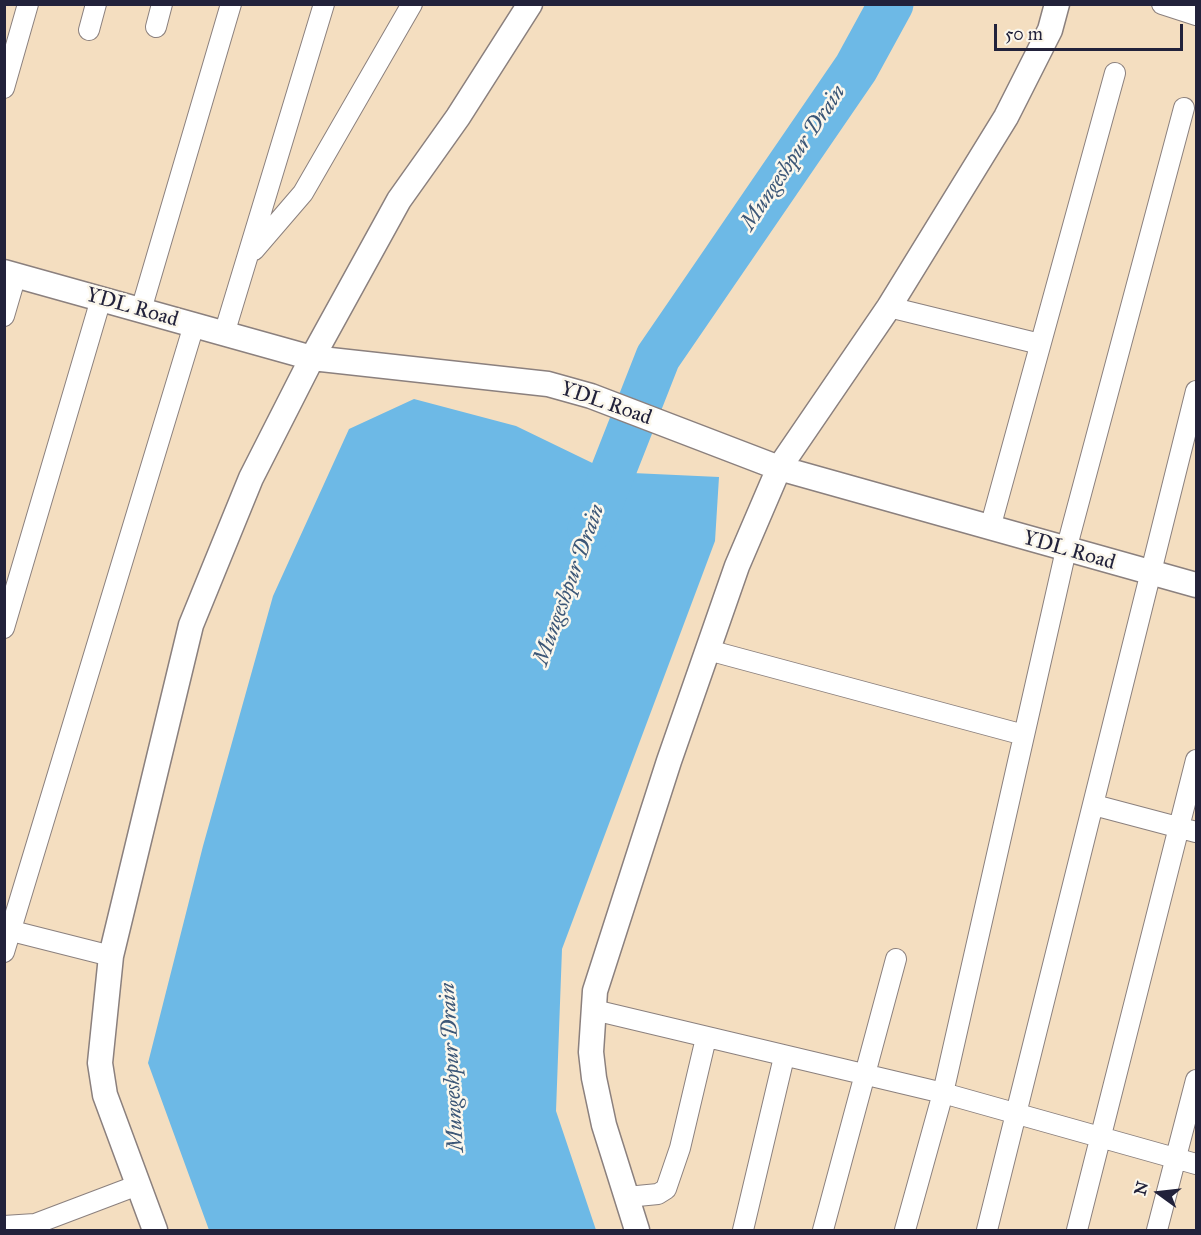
<!DOCTYPE html>
<style>
body{margin:0}
#map{position:relative;width:1201px;height:1235px;overflow:hidden;background:#f4dec0;font-family:"IM FELL Great Primer",serif}
canvas{display:block}
.frame{position:absolute;inset:0;border:6px solid #22223b;pointer-events:none}
.north{position:absolute;left:1129px;top:1163px;width:60px;height:60px;-webkit-text-stroke:4px #fbf7ec;paint-order:stroke;rotate:285deg;font-size:16px;font-weight:700;line-height:24px;text-align:center;color:#22223b}
.north::after{content:'';display:block;margin:auto;width:21px;height:27px;background:#22223b;clip-path:polygon(50% 0,100% 100%,50% 72%,0 100%)}
.scale{position:absolute;left:994px;top:24px;width:189px;height:27px;box-sizing:border-box;border:3px solid #22223b;border-top:0;padding-left:8px;font-size:18px;line-height:21px;white-space:nowrap;color:#22223b;-webkit-text-stroke:4px #fbf7ec;paint-order:stroke}
</style>
<div id="map">
<canvas width="1201" height="1235"></canvas>
<div class="frame"></div>
<div class="north">N</div>
<div class="scale">50 m</div>
</div>
<script>
const ctx = document.querySelector('canvas').getContext('2d');
ctx.lineJoin = 'round';
function fill(path, color) {
  ctx.fillStyle = color;
  ctx.fill(path, 'evenodd');
}
function poly(rows) {
  const path = new Path2D();
  for (const r of rows) {
    path.moveTo(r[0], r[1]);
    for (let i = 2; i < r.length; i += 2) path.lineTo(r[i], r[i + 1]);
  }
  return path;
}
function strokePath(path, color, width, dash) {
  ctx.strokeStyle = color;
  ctx.lineWidth = width;
  ctx.lineCap = dash ? 'butt' : 'round';
  ctx.setLineDash(dash || []);
  ctx.stroke(path);
}
function label(font, color, halo, rows, align = 'center') {
  ctx.font = font + ' "IM FELL Great Primer",serif';
  ctx.lineWidth = 5;
  ctx.setLineDash([]);
  ctx.textBaseline = 'middle';
  ctx.strokeStyle = halo;
  ctx.fillStyle = color;
  for (const [text, x, y, turn = 0] of rows) {
    ctx.save();
    ctx.translate(x, y);
    ctx.rotate((+turn || 0) * Math.PI / 180);
    ctx.textAlign = isNaN(turn) ? turn : align;
    if (halo) ctx.strokeText(text, 0, 0);
    ctx.fillText(text, 0, 0);
    ctx.restore();
  }
}
fill(poly([
 [414,399,516,426,611,472,719,477,715,541,562,949,556,1111,596,1230,209,1230,148,1063,203,846,273,596,349,429]
]), '#6db9e6');
strokePath(poly([
 [590,530,658,357,856,68,891,4]
]), '#6db9e6', 45);
const minor = poly([
 [1162,4,1196,15],
 [156,27,162,4],
 [89,30,96,4],
 [4,88,28,4],
 [254,250,303,193,412,4],
 [889,307,1040,344],
 [141,310,231,4],
 [4,316,16,275],
 [224,334,324,4],
 [990,528,1115,73],
 [4,628,101,299],
 [708,650,1024,735],
 [1094,805,1196,832],
 [4,929,111,956],
 [4,952,194,325],
 [594,1010,943,1093,1196,1164],
 [627,1197,658,1194,666,1189,680,1148,706,1038],
 [4,1226,35,1224,138,1185],
 [743,1230,784,1057],
 [823,1230,896,959],
 [905,1230,943,1093,1066,550,1184,108],
 [987,1230,1196,391],
 [1077,1230,1196,760],
 [1157,1230,1196,1080]
]);
const tertiary = poly([
 [4,272,312,358,548,384,591,396,779,468,1196,585],
 [155,1230,105,1095,100,1063,111,956,191,625,251,478,312,358,399,200,458,117,530,4],
 [637,1230,604,1125,594,1078,591,1052,595,991,669,761,737,566,779,468,889,307,1006,117,1050,30,1057,4]
]);
strokePath(minor, '#8b807e', 22);
strokePath(tertiary, '#8b807e', 27);
strokePath(minor, '#fff', 20);
strokePath(tertiary, '#fff', 24);
label('21px', '#22223b', '#fbf7ec', [
 ["YDL Road",132,308,16],
 ["YDL Road",606,404,19],
 ["YDL Road",1069,551,16]
]);
label('italic 22px', '#3c5777', '#fbf7ec', [
 ["Mungeshpur Drain",794,158,-56],
 ["Mungeshpur Drain",570,585,-70],
 ["Mungeshpur Drain",453,1067,-93]
]);
</script>
